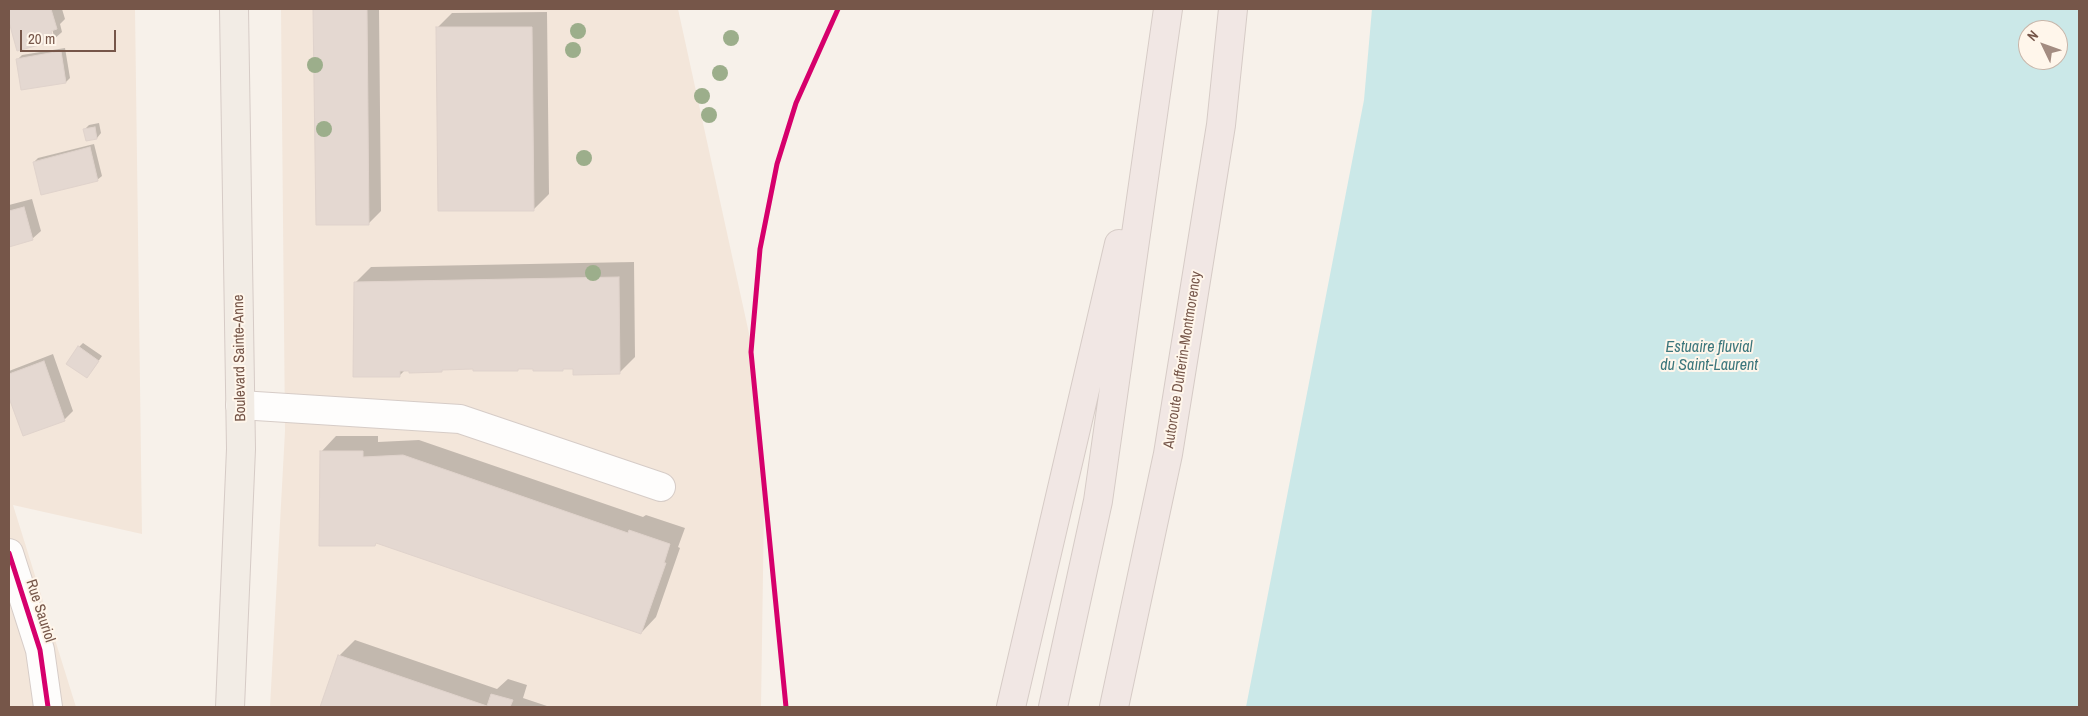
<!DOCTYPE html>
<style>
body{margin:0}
#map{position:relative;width:2088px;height:716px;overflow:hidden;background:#f7f1ea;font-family:"Archivo Narrow",sans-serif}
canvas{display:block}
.frame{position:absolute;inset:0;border:10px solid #765649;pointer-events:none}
.north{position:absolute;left:2018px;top:20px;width:50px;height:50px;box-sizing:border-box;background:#fff6eb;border:1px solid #c8b6aa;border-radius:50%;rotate:312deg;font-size:14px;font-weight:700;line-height:20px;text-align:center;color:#765649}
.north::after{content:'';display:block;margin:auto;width:18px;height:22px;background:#a38c81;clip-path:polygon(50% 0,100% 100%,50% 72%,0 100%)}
.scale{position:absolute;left:20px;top:30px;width:96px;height:22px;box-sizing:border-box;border:2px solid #765649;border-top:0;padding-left:6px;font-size:15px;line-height:18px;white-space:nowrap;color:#765649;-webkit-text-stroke:4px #fff6eb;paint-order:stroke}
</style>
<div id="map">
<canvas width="2088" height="716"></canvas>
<div class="frame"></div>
<div class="north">N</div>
<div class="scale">20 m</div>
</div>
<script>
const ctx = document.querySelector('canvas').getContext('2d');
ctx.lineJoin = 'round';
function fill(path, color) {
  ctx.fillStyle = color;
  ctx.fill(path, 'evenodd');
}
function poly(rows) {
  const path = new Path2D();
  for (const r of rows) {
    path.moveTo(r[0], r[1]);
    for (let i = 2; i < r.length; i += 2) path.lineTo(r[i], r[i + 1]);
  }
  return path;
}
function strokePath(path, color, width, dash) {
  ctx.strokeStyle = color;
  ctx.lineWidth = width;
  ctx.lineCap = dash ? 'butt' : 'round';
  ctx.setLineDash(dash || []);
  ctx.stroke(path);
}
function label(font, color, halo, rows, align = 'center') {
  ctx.font = font + ' "Archivo Narrow",sans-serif';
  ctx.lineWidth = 4;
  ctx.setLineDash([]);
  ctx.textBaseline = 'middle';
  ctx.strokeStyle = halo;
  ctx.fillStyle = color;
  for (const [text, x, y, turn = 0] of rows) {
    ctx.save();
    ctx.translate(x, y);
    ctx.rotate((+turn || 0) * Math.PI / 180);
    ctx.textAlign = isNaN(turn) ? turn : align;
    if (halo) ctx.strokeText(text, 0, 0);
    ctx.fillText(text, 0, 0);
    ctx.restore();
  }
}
fill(poly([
 [9,9,135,9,142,534,13,505,76,707,9,707],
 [281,9,678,9,750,338,764,506,761,707,270,707,285,431]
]), '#f3e6da');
fill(poly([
 [1372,9,2079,9,2079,707,1246,707,1364,100],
 [2028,30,2058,30,2058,60,2028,60]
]), '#cbe8e8');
fill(poly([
 [9,9,62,9,65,19,60,24,62,32,53,40,18,50,9,17],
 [51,25,54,36,51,36],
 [315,9,379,9,381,211,369,223,317,224],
 [547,12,549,194,534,209,437,28,452,13],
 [65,48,70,78,66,82,18,59,22,55],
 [99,123,101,133,97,138,87,140,85,129,89,125],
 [94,144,102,176,97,180,34,162,38,158],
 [32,199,41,231,32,239,9,246,9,205],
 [634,262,635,357,619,373,574,368,565,368,563,369,520,368,517,370,474,368,406,369,399,376,355,283,371,267],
 [83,343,102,356,91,372,79,347],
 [53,354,73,411,65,419,23,435,9,394,9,371],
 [336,436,378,436,378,442,419,440,643,517,646,515,685,528,678,547,680,548,656,617,641,633,321,452],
 [355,640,497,689,508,679,527,685,523,698,550,707,322,707,339,656]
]), '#0003');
const building = poly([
 [9,9,51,9,57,29,51,31,54,41,17,51,9,22,9,9],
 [313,9,367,9,369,225,316,225,313,9],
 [436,27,532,27,534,211,438,211,436,27],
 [61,51,66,83,21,90,16,59,61,51],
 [95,127,97,139,86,141,83,129,95,127],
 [90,147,98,181,41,195,33,162,90,147],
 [24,207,33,240,9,247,9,211,24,207],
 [619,277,620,374,573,375,573,369,563,369,563,371,533,371,533,369,518,369,518,371,473,371,473,369,442,370,442,372,409,373,409,371,400,371,400,377,353,377,354,282,619,277],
 [78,346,99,361,87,378,66,364,78,346],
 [44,361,65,421,23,436,9,398,9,374,44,361],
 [320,451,363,451,363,457,403,455,628,533,629,530,670,544,664,563,666,563,641,634,376,543,375,546,319,546,320,451],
 [338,655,487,706,491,694,513,700,510,707,320,707,338,655]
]);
fill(building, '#e4d8d1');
strokePath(building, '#e0d3cc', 1);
const minor = poly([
 [240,405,460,419,661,487],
 [9,553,40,650,48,707]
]);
const major = poly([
 [230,707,241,449,234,9]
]);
const highway = poly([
 [1011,707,1119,244],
 [1053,707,1098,501,1168,9],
 [1114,707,1168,454,1221,125,1233,9]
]);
strokePath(minor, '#d6ccc7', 30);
strokePath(major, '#d6cbc6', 30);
strokePath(highway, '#d6cbc6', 30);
strokePath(minor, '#fefdfc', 28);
strokePath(major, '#f2ece5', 28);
strokePath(highway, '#f1e7e4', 28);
strokePath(poly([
 [9,553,40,650,48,707],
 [786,707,751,352,760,249,777,164,796,103,838,9]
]), '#d6006c', 5);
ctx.fillStyle = '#9cae8b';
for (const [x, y] of [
 [578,31],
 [731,38],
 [573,50],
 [315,65],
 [720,73],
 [702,96],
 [709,115],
 [324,129],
 [584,158],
 [593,273]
]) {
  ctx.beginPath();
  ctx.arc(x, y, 8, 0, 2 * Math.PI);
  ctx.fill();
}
label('15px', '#765649', '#fff6eb', [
 ["Boulevard Sainte-Anne",240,358,-91],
 ["Autoroute Dufferin-Montmorency",1183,360,-81],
 ["Rue Sauriol",40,611,72]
]);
label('italic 16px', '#3c767c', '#fff6eb', [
 ["Estuaire fluvial",1709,348],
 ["du Saint-Laurent",1709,366]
]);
</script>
